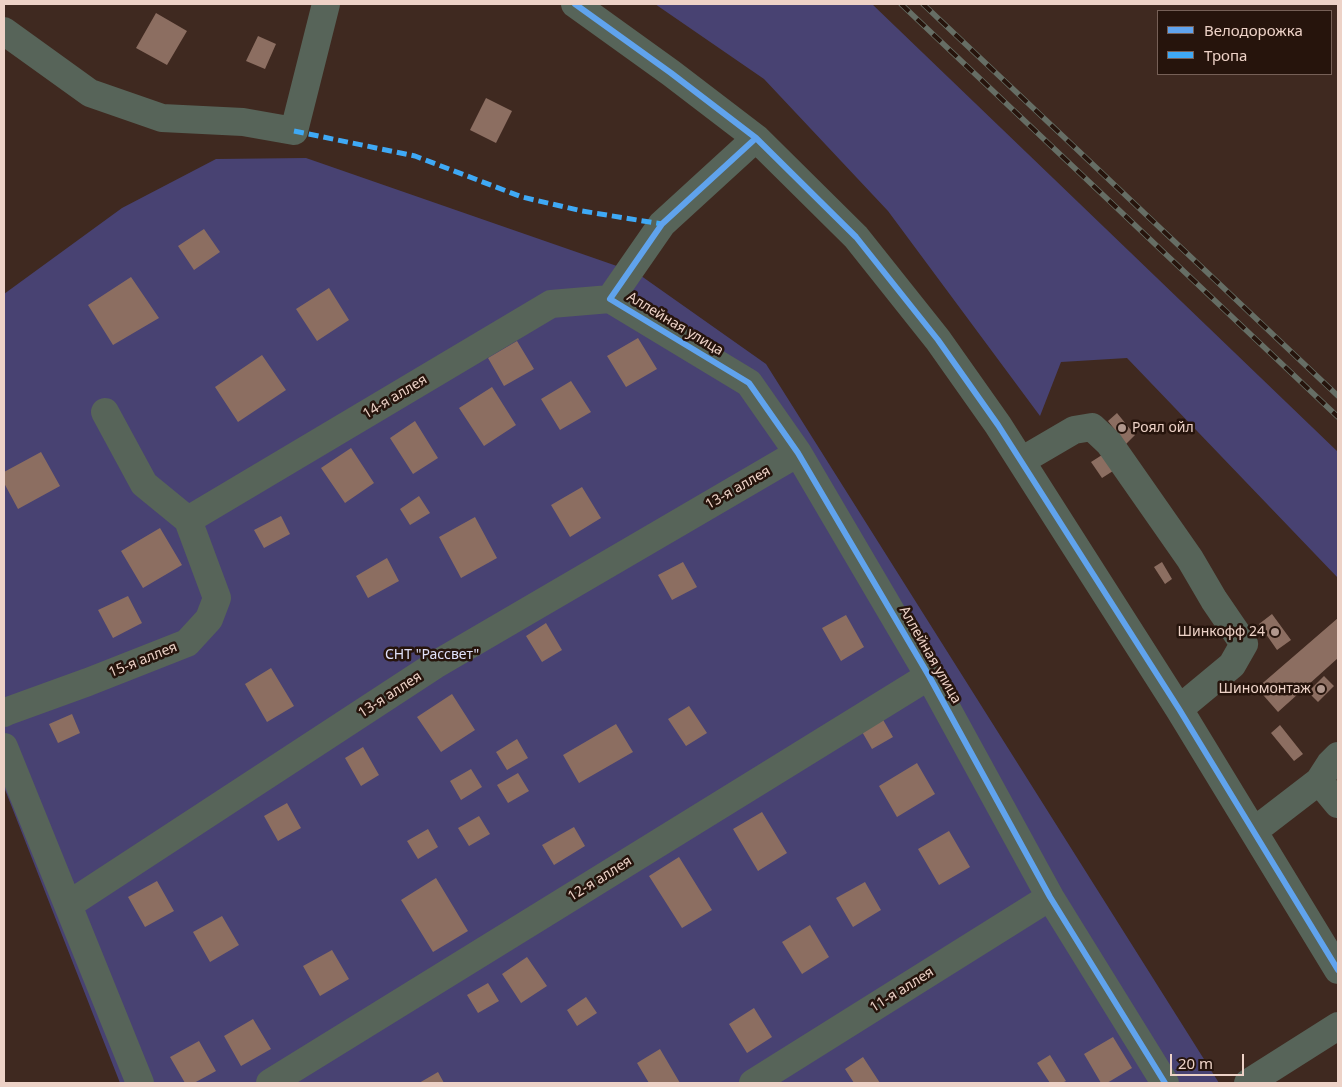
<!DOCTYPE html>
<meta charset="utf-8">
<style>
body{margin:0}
#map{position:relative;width:1342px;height:1087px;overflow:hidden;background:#3f2920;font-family:"Noto Sans",sans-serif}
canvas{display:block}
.frame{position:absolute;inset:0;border:5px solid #edd2c7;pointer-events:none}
.legend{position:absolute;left:1157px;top:10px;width:175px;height:65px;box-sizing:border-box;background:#26140c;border:1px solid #766057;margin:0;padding:6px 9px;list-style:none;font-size:15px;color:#edd2c7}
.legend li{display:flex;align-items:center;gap:10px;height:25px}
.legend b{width:25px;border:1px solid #766057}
.scale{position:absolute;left:1170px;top:1054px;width:74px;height:22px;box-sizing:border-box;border:2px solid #edd2c7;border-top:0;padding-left:6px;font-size:15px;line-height:18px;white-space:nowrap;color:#edd2c7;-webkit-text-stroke:4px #26140c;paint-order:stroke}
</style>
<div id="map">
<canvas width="1342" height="1087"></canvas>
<div class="frame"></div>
<ul class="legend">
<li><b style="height:6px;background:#60a3ed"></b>Велодорожка</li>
<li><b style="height:6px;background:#3fa9f5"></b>Тропа</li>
</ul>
<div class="scale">20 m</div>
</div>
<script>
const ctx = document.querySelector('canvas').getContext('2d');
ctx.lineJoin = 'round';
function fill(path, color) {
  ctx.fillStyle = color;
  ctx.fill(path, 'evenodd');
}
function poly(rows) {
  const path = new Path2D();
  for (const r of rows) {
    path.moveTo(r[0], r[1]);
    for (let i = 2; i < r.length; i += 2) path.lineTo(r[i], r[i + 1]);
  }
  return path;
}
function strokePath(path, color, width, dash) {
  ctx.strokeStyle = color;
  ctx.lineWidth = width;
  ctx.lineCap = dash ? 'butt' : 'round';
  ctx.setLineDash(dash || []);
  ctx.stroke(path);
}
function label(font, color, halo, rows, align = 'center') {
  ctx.font = font + ' "Noto Sans",sans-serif';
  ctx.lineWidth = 5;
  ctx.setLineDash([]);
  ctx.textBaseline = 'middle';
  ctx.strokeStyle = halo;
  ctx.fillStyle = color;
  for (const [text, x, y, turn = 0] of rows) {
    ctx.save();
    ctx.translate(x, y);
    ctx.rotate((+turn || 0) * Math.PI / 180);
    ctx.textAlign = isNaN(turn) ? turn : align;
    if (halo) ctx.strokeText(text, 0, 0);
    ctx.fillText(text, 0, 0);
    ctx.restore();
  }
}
fill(poly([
 [655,4,872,4,1338,452,1338,578,1127,358,1061,362,1040,416,888,211,764,79],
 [306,158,637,273,766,364,1219,1083,120,1083,4,787,4,294,122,208,216,159]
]), '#484272');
fill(poly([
 [156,13,187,31,167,65,136,48],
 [258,36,276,44,265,69,246,61],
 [486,98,512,111,496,143,470,130],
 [204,229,220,252,194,270,178,246],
 [131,277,159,318,113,345,88,305],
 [329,288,349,320,317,341,296,309],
 [638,338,657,369,626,387,607,356],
 [517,341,534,369,504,386,488,358],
 [262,355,286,390,238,422,215,387],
 [571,381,591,412,560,430,541,399],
 [492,387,516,425,484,446,459,408],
 [1117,413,1135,435,1126,444,1108,421],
 [415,421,438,458,413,474,390,438],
 [351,448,374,483,345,503,321,468],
 [41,452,60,486,18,509,4,483,4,472],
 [1102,455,1113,471,1102,478,1091,462],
 [582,487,601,518,570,537,551,505],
 [419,496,430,513,410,525,400,509],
 [281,516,290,534,264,548,254,530],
 [475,517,497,558,461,578,439,537],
 [160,528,182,565,143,588,121,551],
 [387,558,399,581,368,598,356,576],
 [683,562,697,587,672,600,658,575],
 [1162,562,1172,579,1165,584,1154,567],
 [128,596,142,623,113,638,98,610],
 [1272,614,1291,640,1277,650,1259,624],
 [846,615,864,647,841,661,822,628],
 [1338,618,1338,658,1278,712,1257,688],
 [546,623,562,650,542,662,526,636],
 [271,668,294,706,267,722,245,684],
 [1324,676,1334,686,1318,702,1308,692],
 [452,694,475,730,441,752,417,717],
 [689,706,707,733,686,746,668,719],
 [72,714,80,733,58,743,49,724],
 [882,718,893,737,872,749,861,730],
 [616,724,633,752,579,783,563,755],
 [1280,725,1303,754,1294,761,1271,733],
 [517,739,528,758,507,770,496,752],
 [363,747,379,775,361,786,345,758],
 [917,763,935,794,897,817,879,786],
 [471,769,482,787,461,800,450,781],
 [518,773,529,791,508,803,497,785],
 [287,803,301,828,278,841,264,816],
 [762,812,787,853,758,871,733,829],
 [479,816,490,834,469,846,458,828],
 [574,827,585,846,554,865,542,845],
 [428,829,438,847,418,859,407,841],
 [949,831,970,867,939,885,918,849],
 [679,857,712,910,682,928,649,876],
 [436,878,468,931,433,952,401,900],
 [157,881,174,911,145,927,128,897],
 [865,882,881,910,853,927,836,898],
 [222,916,239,945,210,962,193,932],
 [810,925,829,957,802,974,782,942],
 [332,950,349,979,320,996,303,966],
 [527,957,547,986,521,1003,502,974],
 [488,983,499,1001,478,1013,467,995],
 [586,997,597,1013,577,1026,567,1010],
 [754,1008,772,1037,747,1053,729,1024],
 [253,1019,271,1049,241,1066,224,1036],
 [1113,1037,1132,1068,1107,1083,1101,1083,1084,1054],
 [199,1041,216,1071,194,1083,185,1083,170,1057],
 [660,1049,680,1083,649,1083,637,1063],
 [1050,1055,1066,1081,1062,1083,1050,1083,1037,1063],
 [863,1057,880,1083,854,1083,845,1069],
 [438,1072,444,1083,419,1083]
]), '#8c6e61');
strokePath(poly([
 [575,4,671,73,756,138,856,237,938,340,998,425,1179,709,1338,970],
 [4,31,90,93,162,118,243,122,294,131,326,4],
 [610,299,749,383,798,453,929,676,1050,897,1165,1083],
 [610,299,662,224,756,138],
 [1021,461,1074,430,1092,427,1109,443,1190,559,1214,600,1244,644,1232,665,1179,709],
 [188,520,551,304,610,299],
 [4,713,8,711,88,682,187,643,209,619,217,598,188,520,144,484,105,412],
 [4,747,140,1083],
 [1319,781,1338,804],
 [1254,831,1319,781,1330,764,1338,756],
 [68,905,435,665,798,453],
 [270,1083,929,676],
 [753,1083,1050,897],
 [1248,1083,1338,1026]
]), '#576459', 28);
const rail = poly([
 [901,4,1338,417],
 [923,4,1338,396]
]);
strokePath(rail, '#666e65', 5.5);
strokePath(rail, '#26140c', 4, [11]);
strokePath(poly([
 [294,131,415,156,522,197,582,211,662,224]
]), '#3fa9f5', 5, [10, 5]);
strokePath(poly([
 [575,4,671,73,756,138,856,237,938,340,998,425,1179,709,1338,970],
 [756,138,662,224,610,299,749,383,798,453,929,676,1050,897,1165,1083]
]), '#60a3ed', 6);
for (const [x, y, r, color] of [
 [1122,428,5,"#b0978d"],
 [1275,632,5,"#b0978d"],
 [1321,689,5,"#b0978d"]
]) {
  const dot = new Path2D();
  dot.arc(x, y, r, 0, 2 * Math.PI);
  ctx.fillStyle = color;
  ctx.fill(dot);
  strokePath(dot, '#26140c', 2);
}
label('14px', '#edd2c7', '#26140c', [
 ["Аллейная улица",675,324,31],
 ["14-я аллея",395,397,-31],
 ["13-я аллея",738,488,-30],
 ["Аллейная улица",930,655,60],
 ["15-я аллея",143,660,-22],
 ["13-я аллея",390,695,-33],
 ["12-я аллея",600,879,-32],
 ["11-я аллея",902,990,-32]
]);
label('14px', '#edd2c7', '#26140c', [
 ["Роял ойл",1132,428,"left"],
 ["Шинкофф 24",1265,632],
 ["Шиномонтаж",1311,689]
], 'right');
label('14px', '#e0e1fa', '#26140c', [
 ["СНТ \"Рассвет\"",432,655]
]);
</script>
